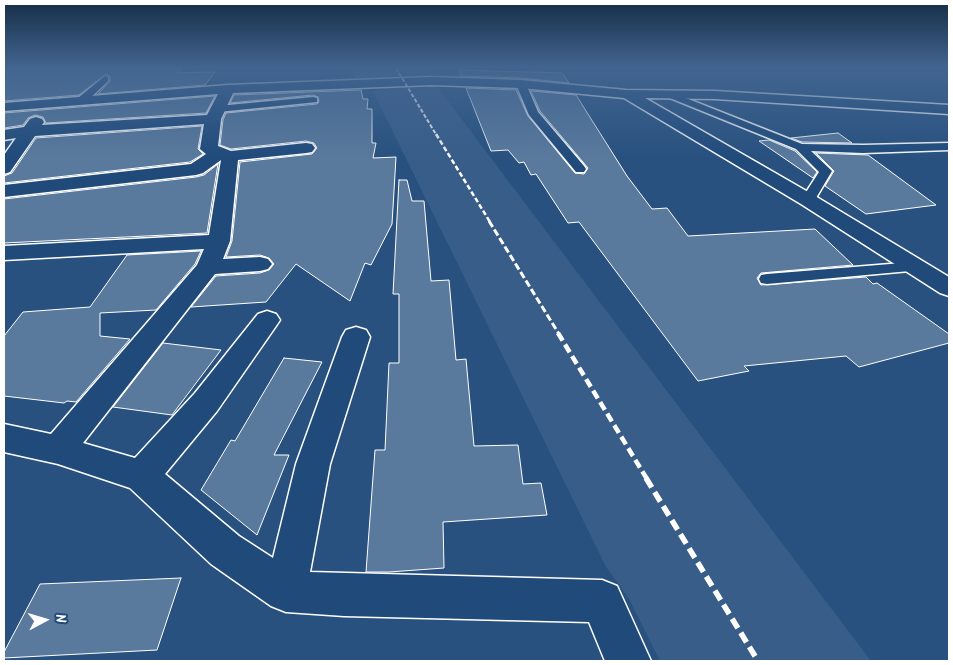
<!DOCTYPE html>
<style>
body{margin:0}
#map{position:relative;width:953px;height:665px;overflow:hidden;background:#28517f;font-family:Kalam,sans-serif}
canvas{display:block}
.frame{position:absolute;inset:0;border:5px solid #fff;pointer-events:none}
.north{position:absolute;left:20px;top:595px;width:50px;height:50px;-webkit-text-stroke:4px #1f4a7a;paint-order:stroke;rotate:84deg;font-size:14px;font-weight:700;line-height:20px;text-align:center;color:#fff}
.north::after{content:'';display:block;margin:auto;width:18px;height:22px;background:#fff;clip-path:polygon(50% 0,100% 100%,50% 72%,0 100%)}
</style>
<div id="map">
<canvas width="953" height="665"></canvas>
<div class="frame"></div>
<div class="north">N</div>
</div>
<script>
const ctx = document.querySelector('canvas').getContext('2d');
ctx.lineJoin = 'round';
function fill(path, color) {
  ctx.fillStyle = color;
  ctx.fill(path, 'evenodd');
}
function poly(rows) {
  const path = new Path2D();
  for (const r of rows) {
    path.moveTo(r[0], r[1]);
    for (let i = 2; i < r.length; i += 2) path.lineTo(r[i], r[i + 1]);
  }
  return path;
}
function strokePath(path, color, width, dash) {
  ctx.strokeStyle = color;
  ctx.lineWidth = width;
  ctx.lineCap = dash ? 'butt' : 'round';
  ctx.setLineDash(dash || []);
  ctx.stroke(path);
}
fill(poly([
 [352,68,426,68,429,72,356,78],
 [435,84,871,661,660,661,629,599,606,567,373,91]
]), '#375d88');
fill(poly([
 [352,68,387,68,392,76,356,78]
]), '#446890');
const building = poly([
 [4,68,182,68,177,73,215,72,205,85,98,94,110,81,110,76,106,74,79,95,4,101,4,68],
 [459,70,562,73,569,83,521,78,461,76,459,70],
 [466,88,516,90,528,116,575,173,584,174,588,168,540,111,531,91,576,95,627,176,652,209,667,208,688,236,815,229,853,265,761,273,757,278,761,285,866,277,873,284,877,283,949,334,949,343,859,367,846,356,744,366,749,371,698,381,579,222,568,223,536,174,531,175,524,162,519,163,508,150,491,151,466,88],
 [361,90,363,99,368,99,367,109,372,109,372,143,376,143,373,158,396,157,392,224,371,265,365,263,350,301,296,264,266,302,191,307,216,276,260,273,269,270,274,264,269,258,260,255,226,257,232,241,240,162,312,154,317,148,314,143,306,141,231,149,220,145,223,120,226,113,317,104,319,102,318,97,313,95,230,103,234,95,361,90],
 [215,96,206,113,46,123,43,117,35,115,28,118,23,125,4,128,4,113,215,96],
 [202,126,198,149,203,154,190,162,4,183,4,176,12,173,36,138,202,126],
 [838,133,852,143,802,142,791,138,838,133],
 [769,140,795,151,817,172,813,178,759,141,769,140],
 [816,153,868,155,936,205,866,214,825,186,834,171,816,153],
 [218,164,207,233,4,243,4,199,196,177,204,175,218,164],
 [399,180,407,180,412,201,424,201,431,281,449,280,456,360,466,359,474,446,518,445,523,484,541,483,547,515,443,522,444,568,389,572,366,572,375,450,385,450,389,363,399,363,399,294,393,294,399,180],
 [201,251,195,264,156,310,100,313,100,336,130,339,76,402,67,401,64,403,4,396,4,336,23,312,90,307,127,255,201,251],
 [163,343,221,350,172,415,113,407,163,343],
 [284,358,322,362,274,455,289,455,257,535,201,490,231,440,235,441,284,358],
 [181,578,157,650,4,658,4,652,40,584,181,578]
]);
fill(building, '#5a7a9d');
strokePath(building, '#fff', 1);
const service = poly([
 [105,76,108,77,108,81,86,102,78,102,78,98,105,76],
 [521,81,526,84,538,112,584,166,586,169,584,172,576,172,529,115,516,84,521,81],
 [668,91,802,144,863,145,949,143,949,150,863,153,811,151,832,171,813,203,808,204,801,200,819,172,796,149,665,96,663,94,668,91],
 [313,97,317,98,317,102,218,112,213,109,218,106,313,97],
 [915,262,921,264,923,267,921,270,767,284,761,283,759,279,761,275,767,274,915,262]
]);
const minor = poly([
 [431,77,521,80,626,90,715,91,949,105,949,114,715,99,645,98,815,196,949,277,949,296,940,293,801,204,624,98,521,88,431,85,233,93,221,119,218,146,231,151,306,143,312,144,315,148,312,152,306,153,238,160,230,241,223,259,260,257,268,259,272,264,268,269,260,271,215,274,83,443,135,458,195,393,258,314,267,311,276,314,280,320,276,326,217,411,165,474,239,536,273,558,296,464,342,337,346,330,356,327,366,330,370,337,330,464,310,572,602,580,617,586,651,661,605,661,589,622,344,616,286,612,271,606,211,564,130,488,58,464,4,452,4,424,51,434,197,265,204,249,4,260,4,246,209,235,221,160,203,173,196,175,4,197,4,185,191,164,206,154,200,149,204,124,35,136,10,172,4,174,4,155,16,138,4,140,4,130,24,127,30,119,36,117,42,119,44,122,42,125,207,115,218,94,4,111,4,103,228,85,431,77]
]);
strokePath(service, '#fff', 3);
strokePath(minor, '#fff', 3);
fill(service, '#1f4a7a');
fill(minor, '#1f4a7a');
strokePath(poly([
 [396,68,437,136]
]), '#fff', 2, [4, 2]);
strokePath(poly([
 [436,134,490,222]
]), '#fff', 2.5, [5, 2.5]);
strokePath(poly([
 [489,221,559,334]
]), '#fff', 3, [7, 3]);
strokePath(poly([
 [558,333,647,479]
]), '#fff', 4.5, [9, 4.5]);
strokePath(poly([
 [646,478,758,661]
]), '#fff', 5.5, [11, 5.5]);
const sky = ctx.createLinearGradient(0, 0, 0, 161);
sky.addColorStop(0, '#162d46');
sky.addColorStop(0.42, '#426590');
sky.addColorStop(1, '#42659000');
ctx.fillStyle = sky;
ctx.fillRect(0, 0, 953, 161);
</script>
